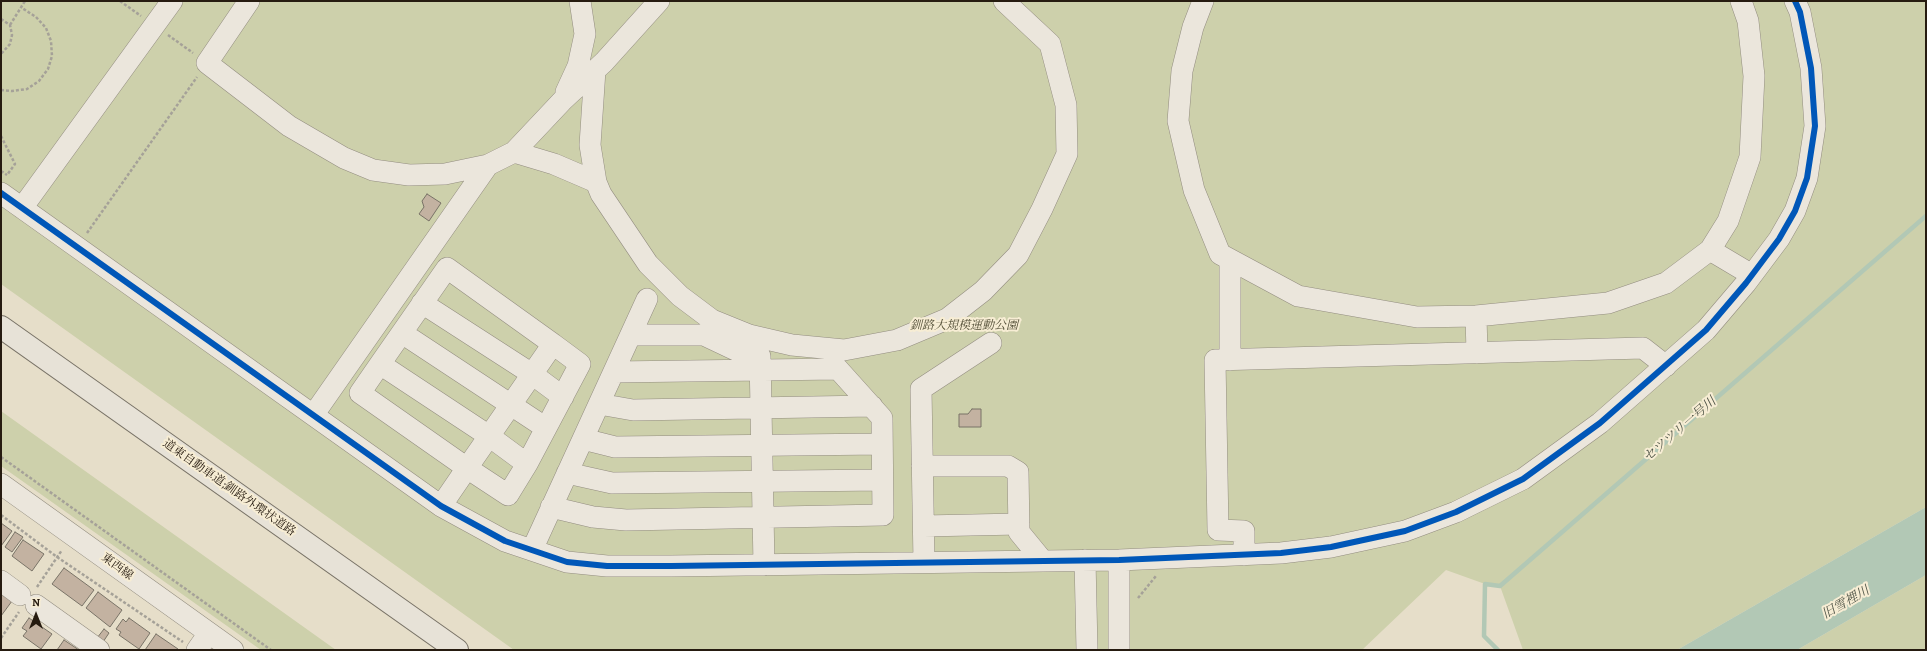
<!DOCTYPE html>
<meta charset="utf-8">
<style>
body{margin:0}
#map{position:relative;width:1927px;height:651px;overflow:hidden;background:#e6dec9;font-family:Alegreya,serif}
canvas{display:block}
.frame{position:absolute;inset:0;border:2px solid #261b10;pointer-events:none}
.north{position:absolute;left:16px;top:595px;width:40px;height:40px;-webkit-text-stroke:3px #f7edd4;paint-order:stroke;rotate:0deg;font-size:11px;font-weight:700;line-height:16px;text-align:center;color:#261b10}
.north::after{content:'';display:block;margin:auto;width:14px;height:18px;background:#261b10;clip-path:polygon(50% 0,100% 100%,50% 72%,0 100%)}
</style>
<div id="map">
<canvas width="1927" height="651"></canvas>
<div class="frame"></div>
<div class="north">N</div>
</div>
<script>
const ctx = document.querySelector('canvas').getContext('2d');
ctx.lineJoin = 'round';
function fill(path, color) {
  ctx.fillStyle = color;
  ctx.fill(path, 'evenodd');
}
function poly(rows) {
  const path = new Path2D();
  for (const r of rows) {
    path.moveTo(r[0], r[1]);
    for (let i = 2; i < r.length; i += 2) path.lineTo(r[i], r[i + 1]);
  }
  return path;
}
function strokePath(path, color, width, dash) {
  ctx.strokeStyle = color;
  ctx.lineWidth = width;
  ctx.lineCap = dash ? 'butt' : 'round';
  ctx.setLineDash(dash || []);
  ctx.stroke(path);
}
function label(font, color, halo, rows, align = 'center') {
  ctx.font = font + ' Alegreya,"Noto Serif JP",serif';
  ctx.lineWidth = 4;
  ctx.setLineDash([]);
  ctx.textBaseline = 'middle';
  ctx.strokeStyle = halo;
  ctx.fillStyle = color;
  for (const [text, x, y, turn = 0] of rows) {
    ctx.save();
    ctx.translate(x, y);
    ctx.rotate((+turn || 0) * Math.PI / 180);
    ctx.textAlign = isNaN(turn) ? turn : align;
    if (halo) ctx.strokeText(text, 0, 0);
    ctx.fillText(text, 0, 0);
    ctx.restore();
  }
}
fill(poly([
 [1,1,1926,1,1926,507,1677,650,1523,650,1500,586,1485,584,1446,570,1362,650,514,650,1,284],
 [1,411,336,650,261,650,1,466],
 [1926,575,1926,650,1797,650]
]), '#cdd0ab');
fill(poly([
 [1926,507,1926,575,1797,650,1677,650]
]), '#b2c8b5');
strokePath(poly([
 [1498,650,1484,636,1485,584,1500,586,1926,216]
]), '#b2c8b5', 4.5);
const building = poly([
 [427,194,441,203,429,221,419,214,424,207,422,201,427,194],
 [972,409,981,409,981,427,959,427,959,414,968,414,972,409],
 [1,523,12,531,1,546,1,523],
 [15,532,23,537,12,552,5,547,15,532],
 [23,540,44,554,32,571,12,556,23,540],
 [64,568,94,590,82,606,52,584,64,568],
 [98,592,122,610,110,627,86,608,98,592],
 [1,593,12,601,1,616,1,593],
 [29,618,52,634,41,649,23,636,27,631,22,628,29,618],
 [129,618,150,633,139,649,119,635,121,632,116,629,123,619,126,622,129,618],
 [104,629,109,633,103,642,97,638,104,629],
 [156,634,178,649,177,650,145,650,156,634],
 [64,640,79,650,57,650,64,640]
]);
fill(building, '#c3b2a1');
strokePath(building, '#797367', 1);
const minor = poly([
 [249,1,207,63,289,126,344,158,373,170,409,175,445,174,488,165],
 [1203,1,1193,27,1182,71,1178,121,1194,190,1220,254,1298,296,1417,317,1476,316,1608,303,1666,283,1710,250,1728,221,1750,157,1754,76,1748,21,1741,1],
 [595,70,590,145,596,182,601,194,648,264,680,296,712,320,749,335,792,345,844,350,897,340,947,319,983,291,1018,255,1042,209,1067,154,1066,105,1050,44,1004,1],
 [566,92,578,66,585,34,580,1],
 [514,152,554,164,596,182],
 [1,193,441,506,505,541,567,562,607,566,671,566,1119,560,1281,553,1331,547,1405,531,1456,512,1523,479,1600,423,1706,330,1746,283,1779,239,1795,211,1807,178,1815,126,1811,68,1800,12,1795,1],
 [22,208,172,1],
 [1710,250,1752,275],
 [422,303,532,374,563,397],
 [1476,316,1477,353],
 [402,333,546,428],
 [631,335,704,335,742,353,760,356,764,565],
 [1230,360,1230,260],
 [380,364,489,436,527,464],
 [599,404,633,410,872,406],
 [314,414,488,165,514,152,563,100,604,62,659,1],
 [583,439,615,447,882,444],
 [922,466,1008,466,1018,472,1019,532,1042,560],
 [567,473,612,483,882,480],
 [1,484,233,650],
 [441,506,467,468,553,344,447,268,380,364,360,393,467,468,508,495,527,464,580,364,553,344],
 [551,507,593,517,626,520,883,515,882,418,838,369,614,372],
 [924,526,1019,524],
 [532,550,647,299],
 [1244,555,1244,531,1218,530,1215,360,1643,348,1666,366],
 [1085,560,1087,650],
 [1119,560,1119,650],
 [924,562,921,389,991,343],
 [1,581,20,595],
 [36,605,99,650],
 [197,650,209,633]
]);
const highway = poly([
 [1,327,457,650]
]);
strokePath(minor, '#938d80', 22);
strokePath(highway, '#797367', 24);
strokePath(poly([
 [120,1,141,16],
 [1,19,10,25,12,35,10,44,1,54],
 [10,25,25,1],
 [168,35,193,53],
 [1,90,12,91,27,89,39,81,48,69,52,56,51,41,46,28,36,17,22,8],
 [1,136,15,164,7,175],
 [1,171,7,175],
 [87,233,197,77],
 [1,457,271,650],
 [1,515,57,557,183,642],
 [37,587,62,550],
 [1138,598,1156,576],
 [1,638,19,612]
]), '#a5a198', 2.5, [3, 2]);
strokePath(minor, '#ebe6dc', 21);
strokePath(highway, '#e7e2d7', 22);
strokePath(poly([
 [1,193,441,506,505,541,567,562,607,566,671,566,1119,560,1281,553,1331,547,1405,531,1456,512,1523,479,1600,423,1706,330,1746,283,1779,239,1795,211,1807,178,1815,126,1811,68,1800,12,1795,1]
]), '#0057b8', 6);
label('italic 12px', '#524e37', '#f7edd4', [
 ["釧路大規模運動公園",964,326]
]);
label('12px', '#261b10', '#f7edd4', [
 ["道東自動車道;釧路外環状道路",229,488,35],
 ["東西線",117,567,36]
]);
label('italic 13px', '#4f5447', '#f7edd4', [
 ["セツツリ一号川",1680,430,-41],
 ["旧雪裡川",1846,603,-30]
]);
</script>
